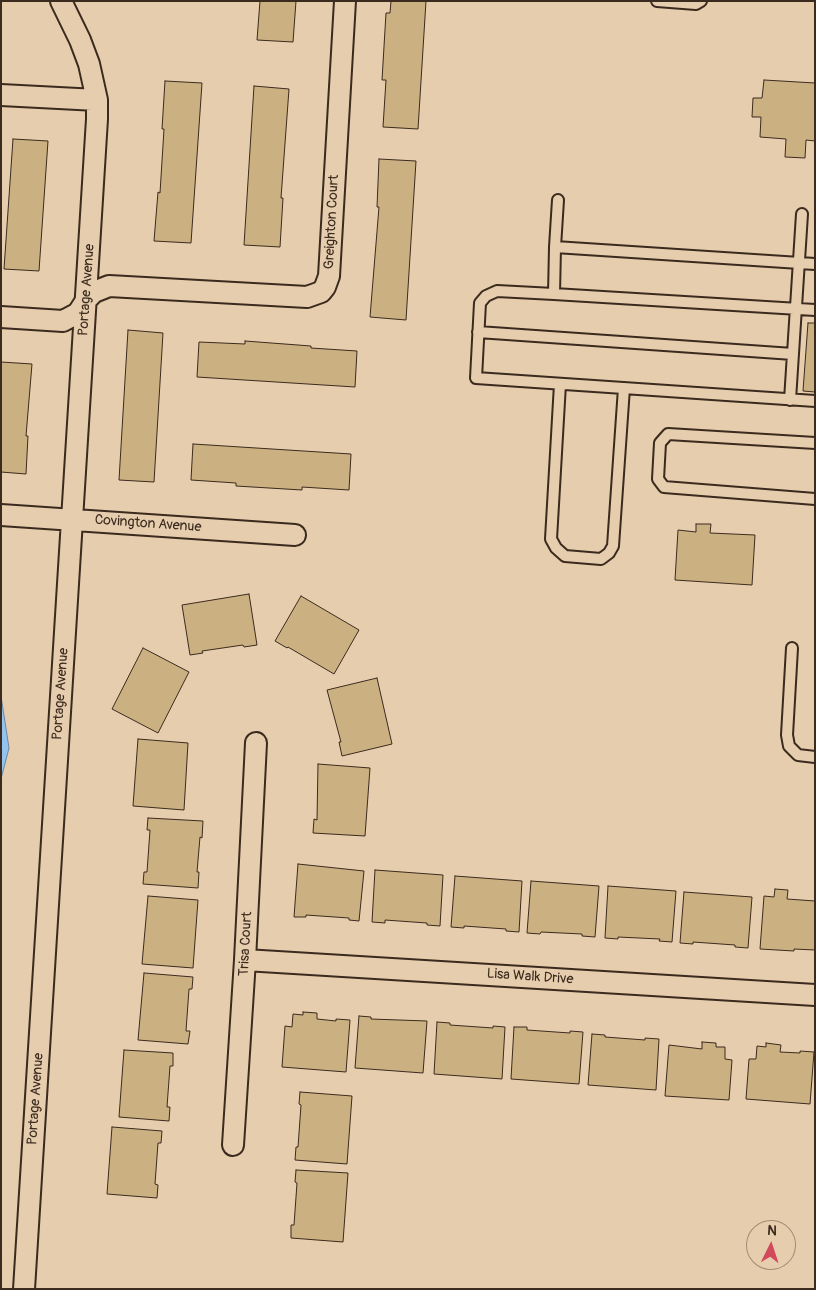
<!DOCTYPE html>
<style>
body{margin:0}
#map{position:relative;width:816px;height:1290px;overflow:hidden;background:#e6cdae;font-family:Pangolin,sans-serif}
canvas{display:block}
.frame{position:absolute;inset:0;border:2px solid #3b2a1e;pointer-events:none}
.north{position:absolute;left:746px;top:1220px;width:50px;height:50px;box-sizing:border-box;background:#e6cdae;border:1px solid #a28c74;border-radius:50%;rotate:4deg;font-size:14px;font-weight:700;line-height:20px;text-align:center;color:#3b2a1e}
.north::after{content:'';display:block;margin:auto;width:18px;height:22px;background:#d1495b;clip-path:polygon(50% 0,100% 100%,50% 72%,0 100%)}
</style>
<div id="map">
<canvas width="816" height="1290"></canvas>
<div class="frame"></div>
<div class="north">N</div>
</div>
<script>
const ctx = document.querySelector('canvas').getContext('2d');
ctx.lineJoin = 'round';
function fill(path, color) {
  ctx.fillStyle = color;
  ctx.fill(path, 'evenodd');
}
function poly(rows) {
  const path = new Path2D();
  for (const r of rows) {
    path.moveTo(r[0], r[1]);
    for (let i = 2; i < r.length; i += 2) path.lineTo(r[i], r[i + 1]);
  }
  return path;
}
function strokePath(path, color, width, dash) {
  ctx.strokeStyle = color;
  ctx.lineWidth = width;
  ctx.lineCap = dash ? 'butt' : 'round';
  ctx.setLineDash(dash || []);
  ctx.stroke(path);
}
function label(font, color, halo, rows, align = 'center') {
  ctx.font = font + ' Pangolin,sans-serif';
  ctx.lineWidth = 4;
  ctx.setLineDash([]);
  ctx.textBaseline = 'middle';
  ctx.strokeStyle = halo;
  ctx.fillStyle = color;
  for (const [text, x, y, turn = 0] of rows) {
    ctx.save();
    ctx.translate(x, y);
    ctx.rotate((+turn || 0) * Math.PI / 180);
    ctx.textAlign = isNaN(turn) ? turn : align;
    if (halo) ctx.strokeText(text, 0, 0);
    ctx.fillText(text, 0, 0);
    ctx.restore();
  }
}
const water = poly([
 [1,696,9,748,1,779,1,696]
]);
fill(water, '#93c4ef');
strokePath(water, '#70869b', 1);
const building = poly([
 [260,1,296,1,293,42,257,40,260,1],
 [391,1,426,1,418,129,383,127,386,80,382,80,386,13,390,13,391,1],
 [764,80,815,83,815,141,806,140,805,158,785,157,786,139,760,137,761,117,752,117,753,98,762,98,764,80],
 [165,81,202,83,191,243,154,241,158,192,160,193,164,129,162,129,165,81],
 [254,86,289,89,281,198,283,198,280,247,244,245,254,86],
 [13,139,48,141,39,271,4,269,13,139],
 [379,159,416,161,406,320,370,317,379,207,377,207,379,159],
 [808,323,815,323,815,392,803,391,808,323],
 [128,330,163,333,154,482,119,480,128,330],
 [245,341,311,346,311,348,357,351,355,387,197,377,199,342,245,344,245,341],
 [1,362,32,364,26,436,28,436,26,474,1,472,1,362],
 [193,444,351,454,349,490,302,487,302,490,236,486,236,483,191,480,193,444],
 [696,524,711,524,710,533,755,535,752,585,675,580,678,530,696,532,696,524],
 [249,594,257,645,244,647,243,645,202,651,203,653,190,655,182,605,249,594],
 [301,596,359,630,334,674,288,647,287,648,275,641,301,596],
 [143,648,189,672,158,733,112,709,143,648],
 [377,678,392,744,342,756,339,742,341,742,327,690,377,678],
 [138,739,188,743,184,810,133,806,138,739],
 [318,764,370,768,365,836,313,833,314,819,317,820,318,764],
 [148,818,203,821,202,838,200,837,197,872,199,872,198,888,143,884,144,872,147,872,150,830,147,830,148,818],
 [298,864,364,871,359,921,349,920,349,918,306,915,306,917,294,917,298,864],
 [375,870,443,875,440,926,427,925,427,923,385,920,385,923,372,922,375,870],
 [455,876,522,881,519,932,506,931,506,929,464,926,464,928,451,927,455,876],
 [531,881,599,886,595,937,582,936,582,934,541,932,540,934,527,933,531,881],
 [608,886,676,891,672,942,659,941,660,939,618,937,618,939,605,938,608,886],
 [775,889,788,890,787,899,815,901,815,950,794,949,794,951,760,949,764,896,774,897,775,889],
 [684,892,752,897,748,948,735,947,735,945,693,942,693,944,680,943,684,892],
 [148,896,198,900,193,968,142,964,148,896],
 [144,973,193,977,192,989,189,989,186,1031,190,1031,188,1044,138,1040,144,973],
 [303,1012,317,1013,317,1019,336,1021,336,1019,350,1020,346,1072,282,1067,285,1026,292,1027,293,1014,303,1015,303,1012],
 [359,1016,371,1017,371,1019,427,1021,423,1073,355,1068,359,1016],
 [437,1022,450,1023,450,1025,493,1028,493,1026,505,1027,502,1079,434,1074,437,1022],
 [514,1027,527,1027,527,1030,570,1033,570,1031,583,1032,579,1084,511,1079,514,1027],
 [592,1034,605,1035,605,1037,645,1040,645,1038,659,1039,656,1090,588,1085,592,1034],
 [702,1042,716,1043,716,1047,725,1047,725,1059,732,1060,729,1100,665,1096,669,1045,702,1049,702,1042],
 [766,1043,781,1045,780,1052,800,1053,800,1051,814,1052,810,1104,746,1099,749,1059,756,1059,757,1046,766,1047,766,1043],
 [124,1050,173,1053,173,1066,170,1066,167,1107,170,1107,169,1121,119,1117,124,1050],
 [300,1092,352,1096,347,1164,295,1160,296,1147,298,1147,301,1105,299,1104,300,1092],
 [112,1127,162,1131,161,1143,158,1143,155,1184,158,1185,157,1198,107,1194,112,1127],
 [296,1170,348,1173,343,1242,291,1238,291,1225,294,1225,297,1183,295,1182,296,1170]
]);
fill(building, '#cbb181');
strokePath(building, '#3b2a1e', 1);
const lane = poly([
 [657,1,696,4,701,1],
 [555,247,558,200],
 [815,264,555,247,554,294,497,291,486,296,480,303,476,378,815,401],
 [554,294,815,310],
 [478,332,793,354],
 [560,384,551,539,556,548,565,556,601,559,609,553,613,546,624,388],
 [790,400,802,214],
 [815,443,668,434,660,443,658,479,664,487,815,499],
 [792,648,787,735,789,746,798,755,815,757]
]);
const street = poly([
 [1,95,97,100],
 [1,317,63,321,78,313,87,299,94,292,109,286,307,297,321,292,325,287,329,276,345,1],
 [1,515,295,535],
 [245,960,815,995],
 [233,1145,245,960,256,743],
 [24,1289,97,119,97,100,89,64,80,40,61,1]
]);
strokePath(lane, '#3b2a1e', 14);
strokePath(street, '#3b2a1e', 24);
strokePath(lane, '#e6cdae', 10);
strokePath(street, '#e6cdae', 20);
label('14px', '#3b2a1e', '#e6cdae', [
 ["Greighton Court",332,222,-87],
 ["Portage Avenue",87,290,-86],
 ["Covington Avenue",148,524,4],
 ["Portage Avenue",61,694,-86],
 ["Trisa Court",246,944,-87],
 ["Lisa Walk Drive",530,977,4],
 ["Portage Avenue",36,1099,-86]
]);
</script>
